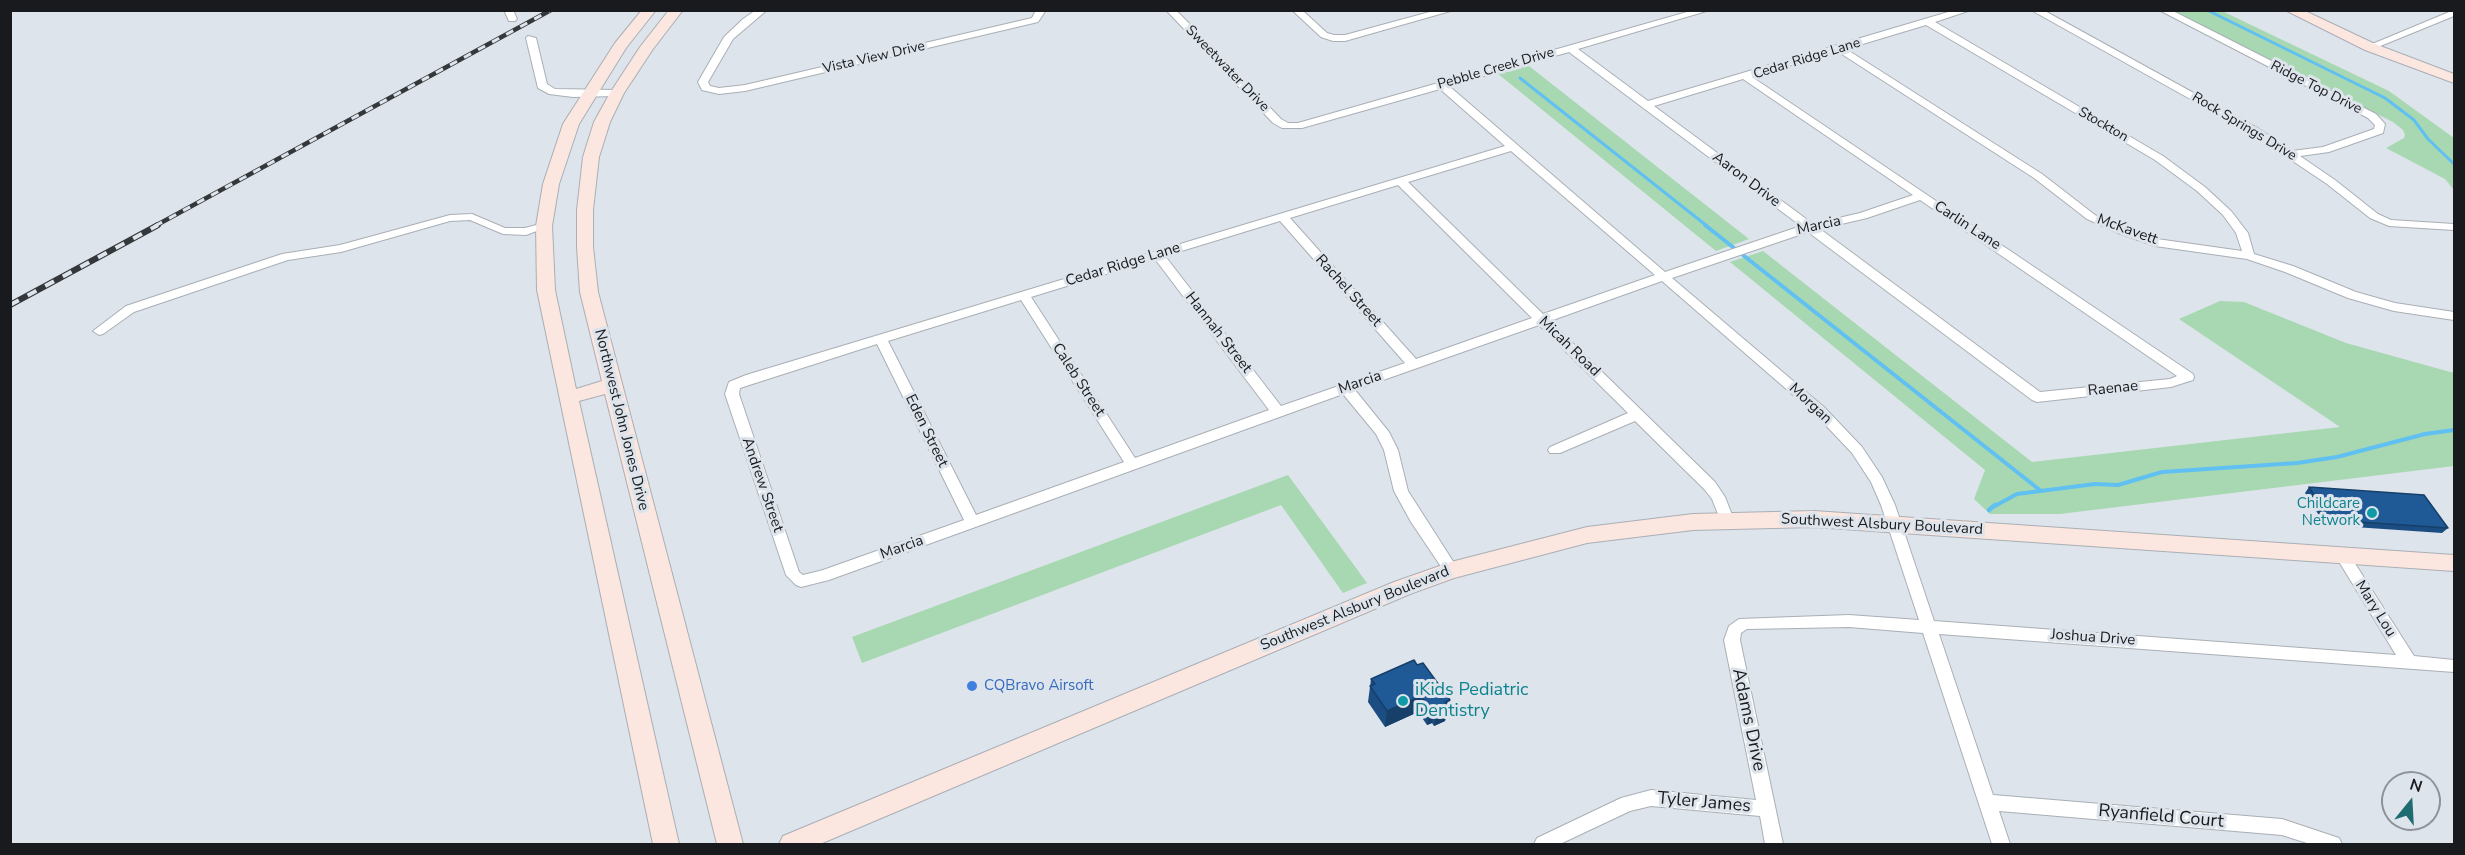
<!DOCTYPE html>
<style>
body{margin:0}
#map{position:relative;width:2465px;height:855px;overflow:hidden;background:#dee4eb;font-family:"Nunito Sans",sans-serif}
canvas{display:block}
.frame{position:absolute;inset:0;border:12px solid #181a1d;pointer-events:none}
.north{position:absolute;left:2381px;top:771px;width:60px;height:60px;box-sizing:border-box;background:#dee4eb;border:2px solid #8f9399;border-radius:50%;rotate:18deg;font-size:16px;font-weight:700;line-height:24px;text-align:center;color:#181a1d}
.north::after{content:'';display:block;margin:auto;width:21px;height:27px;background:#1f6b72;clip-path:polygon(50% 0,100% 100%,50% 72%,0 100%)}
</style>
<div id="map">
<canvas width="2465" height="855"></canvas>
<div class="frame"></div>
<div class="north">N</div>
</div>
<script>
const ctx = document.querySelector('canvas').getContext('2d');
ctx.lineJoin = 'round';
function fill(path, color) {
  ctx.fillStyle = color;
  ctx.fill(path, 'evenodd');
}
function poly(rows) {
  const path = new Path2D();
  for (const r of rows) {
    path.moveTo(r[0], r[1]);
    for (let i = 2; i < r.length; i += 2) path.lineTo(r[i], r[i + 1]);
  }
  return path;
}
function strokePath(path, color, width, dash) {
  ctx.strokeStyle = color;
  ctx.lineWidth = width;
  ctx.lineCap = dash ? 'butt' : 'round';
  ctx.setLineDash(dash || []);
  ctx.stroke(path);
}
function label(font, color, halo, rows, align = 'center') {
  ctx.font = font + ' "Nunito Sans",sans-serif';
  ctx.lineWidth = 6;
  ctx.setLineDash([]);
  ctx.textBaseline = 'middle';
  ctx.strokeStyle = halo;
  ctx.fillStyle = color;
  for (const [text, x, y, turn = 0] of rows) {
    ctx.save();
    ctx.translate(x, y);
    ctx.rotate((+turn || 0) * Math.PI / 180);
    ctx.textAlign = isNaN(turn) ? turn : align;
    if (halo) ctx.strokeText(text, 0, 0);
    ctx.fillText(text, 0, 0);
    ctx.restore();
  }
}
fill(poly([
 [2170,11,2222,11,2389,91,2454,138,2454,190,2445,179,2386,148,2404,138,2405,135,2403,130,2393,122],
 [1526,64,1529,66,1749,239,1716,251,1497,73],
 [1763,251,2032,462,2340,427,2179,319,2220,301,2244,302,2346,343,2454,373,2454,466,2060,514,1990,514,1974,499,1985,470,1730,262],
 [1288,475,1367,583,1343,593,1281,505,862,663,852,637]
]), '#a7d8b1');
strokePath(poly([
 [2207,10,2385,98,2414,120,2428,139,2454,164],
 [1520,78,1707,226]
]), '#61c0f2', 3);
strokePath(poly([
 [1705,225,2041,491],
 [1993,507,2017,494,2095,484,2118,485,2162,472,2297,463,2337,457,2425,434,2454,430]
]), '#61c0f2', 4);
strokePath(poly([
 [1989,510,1995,505]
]), '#61c0f2', 4.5);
const street = poly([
 [504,10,513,10,517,19,515,21,509,21,504,10],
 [756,10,767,10,733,39,708,82,710,86,719,88,745,85,1032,18,1036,10,1046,10,1038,22,745,91,719,94,702,90,698,82,724,37,743,19,756,10],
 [1166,10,1176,10,1281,119,1288,123,1298,123,1694,10,1710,10,1578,49,1648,101,1955,10,1971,10,1935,22,2163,156,2205,187,2231,211,2248,233,2254,254,2293,266,2356,292,2395,303,2454,312,2454,320,2394,311,2348,298,2285,272,2247,259,2155,246,2118,233,2087,219,2034,178,1837,51,1752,77,2193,374,2194,377,2193,380,2171,387,2037,402,2032,400,1808,232,1672,278,1825,408,1862,447,1882,477,1895,505,1934,621,2396,655,2335,555,2337,551,2342,549,2347,551,2414,656,2454,660,2454,672,1939,634,1993,795,2282,819,2339,838,2342,844,2310,844,2282,835,1999,811,2010,844,1992,844,1923,633,1849,627,1747,629,1741,633,1740,640,1783,844,1765,844,1760,816,1651,806,1630,811,1560,844,1534,844,1537,838,1621,798,1651,790,1756,800,1724,640,1729,626,1739,619,1849,615,1919,620,1881,505,1871,482,1852,453,1815,414,1662,281,1550,321,1715,482,1725,497,1734,520,1732,524,1722,524,1712,499,1705,490,1635,421,1560,453,1550,453,1548,450,1550,447,1628,413,1539,325,1355,390,1389,432,1398,450,1408,491,1456,566,1458,570,1456,574,1451,576,1446,574,1411,522,1394,491,1384,450,1376,434,1343,394,829,580,801,587,796,585,786,575,725,394,729,382,746,375,1505,146,1440,89,1302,128,1282,128,1273,123,1166,10],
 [1926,25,2155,160,2197,191,2223,215,2236,233,2242,251,2157,239,2126,229,2095,215,2042,174,1846,49,1926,25],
 [1569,52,1642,107,1801,226,1665,272,1449,86,1569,52],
 [1743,79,1913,195,1860,213,1813,224,1654,106,1743,79],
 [1511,151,1655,275,1543,314,1408,182,1511,151],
 [1398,185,1532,318,1416,359,1290,218,1398,185],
 [1920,200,2177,376,2170,379,2040,392,1820,229,1867,218,1920,200],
 [1280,221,1405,363,1281,406,1165,256,1280,221],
 [1155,259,1269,410,1135,458,1031,297,1155,259],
 [1021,300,1124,462,976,515,888,341,1021,300],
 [877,344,964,520,823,570,803,575,799,572,739,394,740,388,877,344],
 [1292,10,1302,10,1327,33,1334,35,1345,35,1437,10,1454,10,1345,41,1333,41,1321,37,1292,10],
 [2031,10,2043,10,2259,129,2292,151,2323,147,2374,129,2375,125,2368,118,2159,10,2171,10,2376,114,2385,124,2383,133,2329,152,2300,156,2335,180,2378,214,2391,220,2454,224,2454,230,2389,226,2370,218,2327,184,2251,133,2031,10],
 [2454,10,2454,16,2373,49,2365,47,2454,10],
 [528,36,536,38,547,84,555,89,617,90,622,93,617,96,573,97,549,94,538,88,526,38,528,36],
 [472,214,505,228,525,228,544,223,550,226,526,235,503,234,470,220,450,221,341,252,288,260,134,312,103,334,99,335,93,331,126,306,282,254,340,245,450,215,472,214]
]);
const secondary = poly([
 [642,10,656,10,626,48,579,124,559,184,552,226,555,290,576,389,602,381,580,292,577,247,577,210,583,157,594,122,610,93,640,47,669,10,683,10,653,49,624,93,610,122,599,157,593,210,593,247,598,292,743,844,717,844,605,394,579,401,679,844,653,844,537,290,536,226,543,184,563,124,615,43,642,10],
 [2285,10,2303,10,2375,44,2454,74,2454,83,2365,50,2285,10],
 [1814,511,2454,555,2454,571,1814,527,1693,530,1587,543,1454,578,1410,594,820,844,779,844,783,836,1394,582,1451,562,1587,527,1693,514,1814,511]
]);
strokePath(street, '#a9afb5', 2);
strokePath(secondary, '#a9afb5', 2);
fill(street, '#fff');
fill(secondary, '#fce6e0');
const railFar1 = poly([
 [155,226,551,10]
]);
const rail = poly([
 [10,305,158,225]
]);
strokePath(railFar1, '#35383b', 4.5);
strokePath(rail, '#35383b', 6);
strokePath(railFar1, '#dee4eb', 3, [8]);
strokePath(rail, '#dee4eb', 4, [10]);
fill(poly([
 [2309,487,2448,528,2442,533,2325,525,2305,493],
 [1414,660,1447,716,1446,716,1445,721,1434,726,1432,723,1427,725,1418,712,1385,727,1368,702,1371,679]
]), '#1b4d82');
fill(poly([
 [1421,696,1418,712,1385,727,1387,711],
 [1450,700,1445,721,1434,726,1437,710,1445,702],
 [1435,707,1432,723,1427,725,1430,709]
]), '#163f6a');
const building = poly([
 [2309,487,2424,495,2448,528,2330,520,2309,487],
 [1414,660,1417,665,1423,663,1450,700,1445,702,1448,705,1437,710,1435,707,1430,709,1421,696,1387,711,1370,686,1375,684,1371,679,1414,660]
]);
fill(building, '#1f5a97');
strokePath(building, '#163f6a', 1.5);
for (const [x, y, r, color] of [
 [2372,513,6,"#0f9aa8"],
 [972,686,6,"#3f7fe0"],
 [1403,701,6,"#0f9aa8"]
]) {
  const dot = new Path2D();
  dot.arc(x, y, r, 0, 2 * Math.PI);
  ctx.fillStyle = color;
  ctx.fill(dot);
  strokePath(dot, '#dee4eb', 2);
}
label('14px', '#181a1d', '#dee4eb', [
 ["Vista View Drive",874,58,-13],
 ["Cedar Ridge Lane",1807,59,-17],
 ["Sweetwater Drive",1227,69,46],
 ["Pebble Creek Drive",1496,69,-16],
 ["Ridge Top Drive",2316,88,27],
 ["Stockton",2103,125,30],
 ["Rock Springs Drive",2244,127,31]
]);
label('15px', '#181a1d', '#dee4eb', [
 ["Aaron Drive",1746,180,37],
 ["Marcia",1819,226,-12],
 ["Carlin Lane",1967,226,33],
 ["McKavett",2127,230,20],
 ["Cedar Ridge Lane",1123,265,-17],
 ["Rachel Street",1348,291,48],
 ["Hannah Street",1218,333,52],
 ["Micah Road",1569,347,44],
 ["Caleb Street",1078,380,57],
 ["Marcia",1360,383,-19],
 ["Raenae",2113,389,-6],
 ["Morgan",1810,404,43],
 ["Northwest John Jones Drive",621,420,76],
 ["Eden Street",926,431,64],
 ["Andrew Street",762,485,71],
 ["Southwest Alsbury Boulevard",1882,525,3],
 ["Marcia",902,548,-20],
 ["Southwest Alsbury Boulevard",1355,609,-22],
 ["Mary Lou",2375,609,58],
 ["Joshua Drive",2093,638,4]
]);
label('15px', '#0d838f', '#dee4eb', [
 ["Childcare",2360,504],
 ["Network",2360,521]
], 'right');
label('15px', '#366cbe', '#dee4eb', [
 ["CQBravo Airsoft",984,686]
], 'left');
label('18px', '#0d838f', '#dee4eb', [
 ["iKids Pediatric",1415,691],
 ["Dentistry",1415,712]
], 'left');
label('18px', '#181a1d', '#dee4eb', [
 ["Adams Drive",1748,720,78],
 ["Tyler James",1704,803,5],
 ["Ryanfield Court",2161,817,5]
]);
</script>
